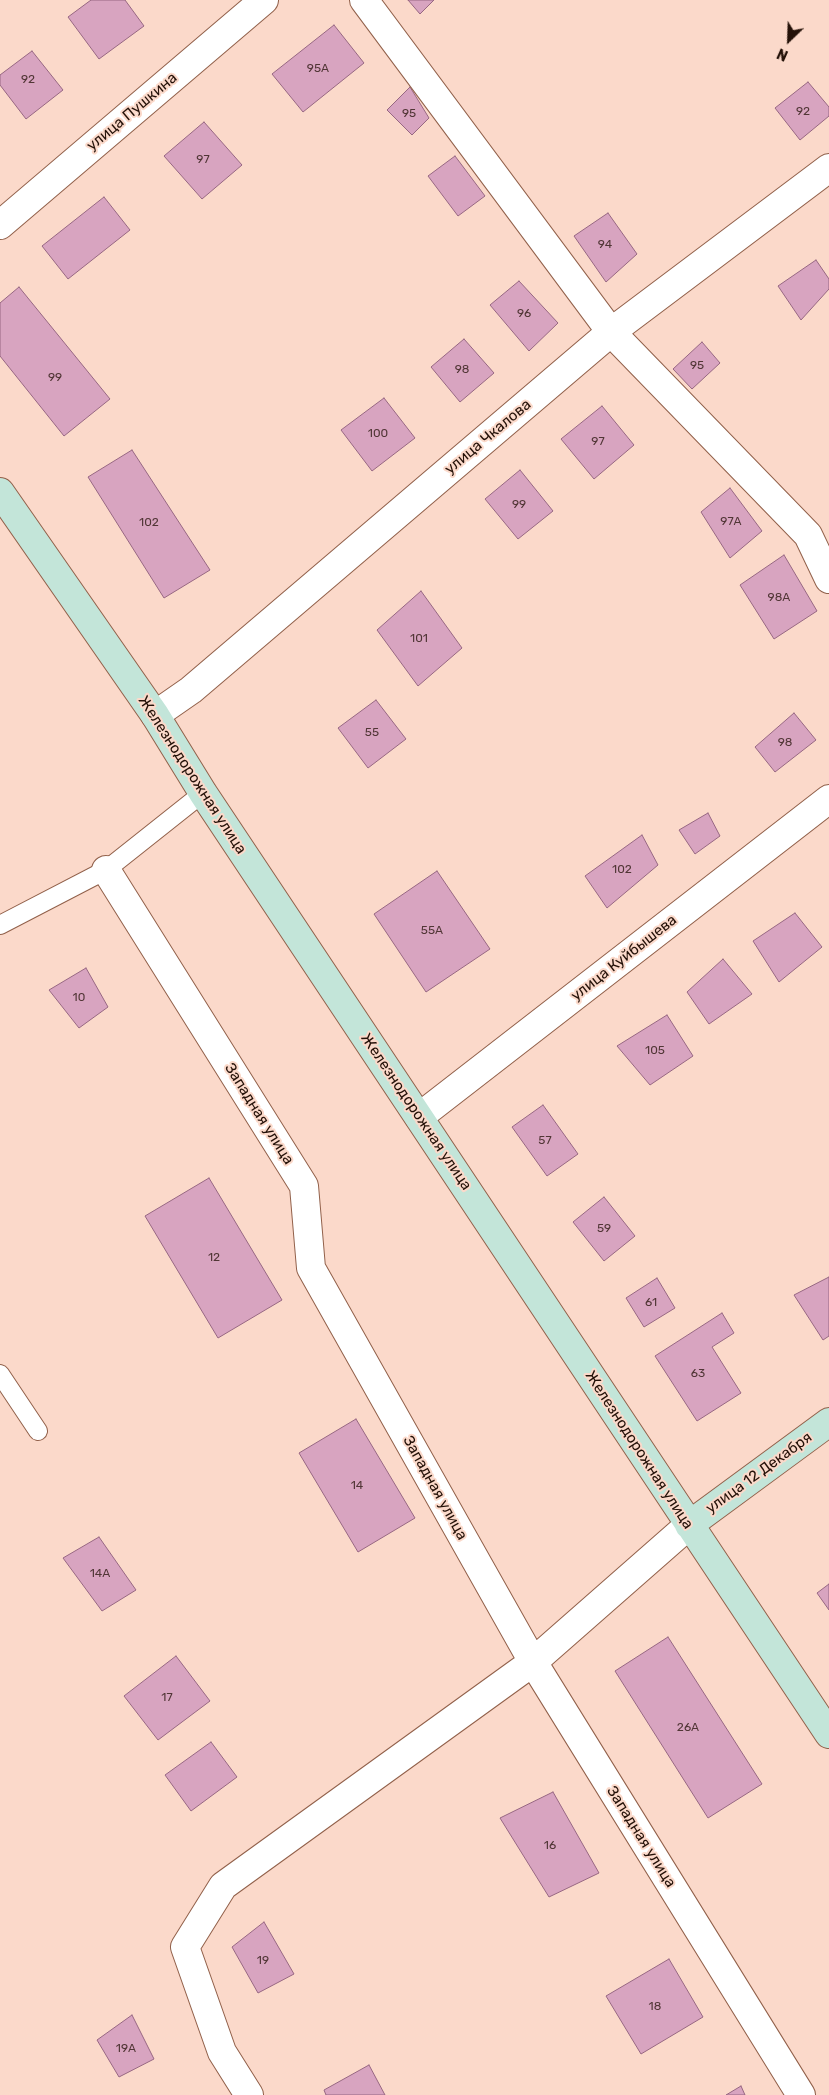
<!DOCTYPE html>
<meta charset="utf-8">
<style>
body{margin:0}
#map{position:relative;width:829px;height:2095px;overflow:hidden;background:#fbd9ca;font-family:Rubik,sans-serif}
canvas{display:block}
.north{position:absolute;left:764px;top:15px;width:50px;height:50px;-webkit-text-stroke:4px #fbd9ca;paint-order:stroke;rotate:204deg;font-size:14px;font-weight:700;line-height:20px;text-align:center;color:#241108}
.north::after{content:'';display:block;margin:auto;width:18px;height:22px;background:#241108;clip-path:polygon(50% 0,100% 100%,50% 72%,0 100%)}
</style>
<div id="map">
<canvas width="829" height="2095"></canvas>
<div class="north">N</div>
</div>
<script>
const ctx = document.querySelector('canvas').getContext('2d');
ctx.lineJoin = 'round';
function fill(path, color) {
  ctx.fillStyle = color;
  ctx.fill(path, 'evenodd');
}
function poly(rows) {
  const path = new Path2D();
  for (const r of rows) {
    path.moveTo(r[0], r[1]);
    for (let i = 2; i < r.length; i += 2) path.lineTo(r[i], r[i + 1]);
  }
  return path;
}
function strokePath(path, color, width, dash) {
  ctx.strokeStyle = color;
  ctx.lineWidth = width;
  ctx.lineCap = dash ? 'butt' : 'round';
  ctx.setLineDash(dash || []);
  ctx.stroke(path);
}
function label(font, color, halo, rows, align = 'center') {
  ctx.font = font + ' Rubik,sans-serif';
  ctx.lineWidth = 4;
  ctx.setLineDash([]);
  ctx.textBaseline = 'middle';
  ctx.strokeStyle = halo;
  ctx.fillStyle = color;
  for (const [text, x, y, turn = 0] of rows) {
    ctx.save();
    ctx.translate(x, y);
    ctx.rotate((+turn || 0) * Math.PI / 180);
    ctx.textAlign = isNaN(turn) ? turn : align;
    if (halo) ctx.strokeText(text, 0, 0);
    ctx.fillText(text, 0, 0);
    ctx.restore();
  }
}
const building = poly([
 [91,0,125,0,144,26,99,59,68,17,91,0],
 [408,0,434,0,420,14,408,0],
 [334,25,364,63,303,112,272,74,334,25],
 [32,51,63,90,26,119,0,85,0,75,32,51],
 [808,82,829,107,829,116,800,140,775,108,808,82],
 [410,87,429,118,412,135,387,110,410,87],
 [204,122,242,165,202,199,164,156,204,122],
 [455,156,485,196,458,216,428,176,455,156],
 [104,197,130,230,68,279,42,246,104,197],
 [608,213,637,254,606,282,574,236,608,213],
 [816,260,829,279,829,289,801,320,778,286,816,260],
 [519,281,558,323,529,351,490,305,519,281],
 [19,287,110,399,64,436,0,356,0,303,19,287],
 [464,339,494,373,460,402,431,367,464,339],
 [702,342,720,363,692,389,673,369,702,342],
 [384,398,415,438,372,471,341,430,384,398],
 [602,406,634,445,594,479,561,439,602,406],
 [132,450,210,570,164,598,88,477,132,450],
 [520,470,553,511,518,539,485,499,520,470],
 [730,488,762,531,730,558,701,512,730,488],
 [784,555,817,611,774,639,740,585,784,555],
 [421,591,462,648,418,686,377,630,421,591],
 [376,700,406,739,368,768,338,728,376,700],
 [794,713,816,740,775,772,755,747,794,713],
 [708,813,720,836,695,854,679,830,708,813],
 [642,835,658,865,607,908,585,876,642,835],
 [437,871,490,949,426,992,374,914,437,871],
 [795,913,822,947,779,982,753,941,795,913],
 [723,959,752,994,709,1024,687,992,723,959],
 [86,968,108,1007,79,1028,49,990,86,968],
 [667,1015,693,1056,650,1085,617,1046,667,1015],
 [543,1105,578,1154,547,1176,512,1127,543,1105],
 [209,1178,282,1300,218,1338,145,1216,209,1178],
 [604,1197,635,1236,604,1261,573,1222,604,1197],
 [829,1277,829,1336,823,1340,794,1295,829,1277],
 [657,1278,675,1308,644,1327,626,1298,657,1278],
 [722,1313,734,1333,712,1347,741,1393,697,1421,655,1356,722,1313],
 [356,1419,415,1518,358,1552,299,1453,356,1419],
 [99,1537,136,1590,102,1611,63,1558,99,1537],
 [829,1584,829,1610,817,1593,829,1584],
 [668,1637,762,1784,708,1818,615,1671,668,1637],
 [176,1656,210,1701,158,1740,124,1696,176,1656],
 [211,1742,237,1777,191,1811,165,1775,211,1742],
 [553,1792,599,1873,549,1897,500,1818,553,1792],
 [264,1922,294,1974,258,1993,232,1947,264,1922],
 [669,1959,703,2017,641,2054,606,1996,669,1959],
 [132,2015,154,2059,119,2077,97,2040,132,2015],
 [369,2065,385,2095,326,2095,324,2090,369,2065],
 [741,2086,745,2095,726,2095,741,2086]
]);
fill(building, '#d8a4c0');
strokePath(building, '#976782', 1);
const lane = poly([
 [0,925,106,870,203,793],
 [0,1374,38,1431]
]);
const street = poly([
 [364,0,611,332,808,535,829,579],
 [0,225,264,0],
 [155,715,191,690,611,332,829,168],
 [106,870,304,1186,311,1268,533,1662,801,2095],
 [419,1117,829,799],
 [249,2095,222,2052,185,1947,223,1886,533,1662,689,1525]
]);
const secondary = poly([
 [0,492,155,715,203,793,829,1734],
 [689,1525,829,1422]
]);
strokePath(lane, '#91604a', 20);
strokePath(street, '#91604a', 30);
strokePath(secondary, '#91604a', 30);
strokePath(lane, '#fff', 18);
strokePath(street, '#fff', 28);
strokePath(secondary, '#c3e5d9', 28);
label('12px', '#513636', null, [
 ["95А",318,69],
 ["92",28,80],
 ["92",803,112],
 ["95",409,114],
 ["97",203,160],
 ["94",605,245],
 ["96",524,314],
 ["95",697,366],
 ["98",462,370],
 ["99",55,378],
 ["100",378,434],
 ["97",598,442],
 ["99",519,505],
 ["97А",731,522],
 ["102",149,523],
 ["98А",779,598],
 ["101",419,639],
 ["55",372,733],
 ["98",785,743],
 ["102",622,870],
 ["55А",432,931],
 ["10",79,998],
 ["105",655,1051],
 ["57",545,1141],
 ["59",604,1229],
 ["12",214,1258],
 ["61",651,1303],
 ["63",698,1374],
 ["14",357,1486],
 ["14А",100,1574],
 ["17",167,1698],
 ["26А",688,1728],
 ["16",550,1846],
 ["19",263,1961],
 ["18",655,2007],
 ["19А",126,2049]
]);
label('15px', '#241108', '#fbd9ca', [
 ["улица Пушкина",132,112,-40],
 ["улица Чкалова",488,437,-40],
 ["Железнодорожная улица",192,775,57],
 ["улица Куйбышева",624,958,-38],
 ["Железнодорожная улица",416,1112,56],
 ["Западная улица",259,1114,58],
 ["Железнодорожная улица",639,1450,57],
 ["улица 12 Декабря",759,1473,-36],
 ["Западная улица",435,1488,61],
 ["Западная улица",641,1837,58]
]);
</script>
